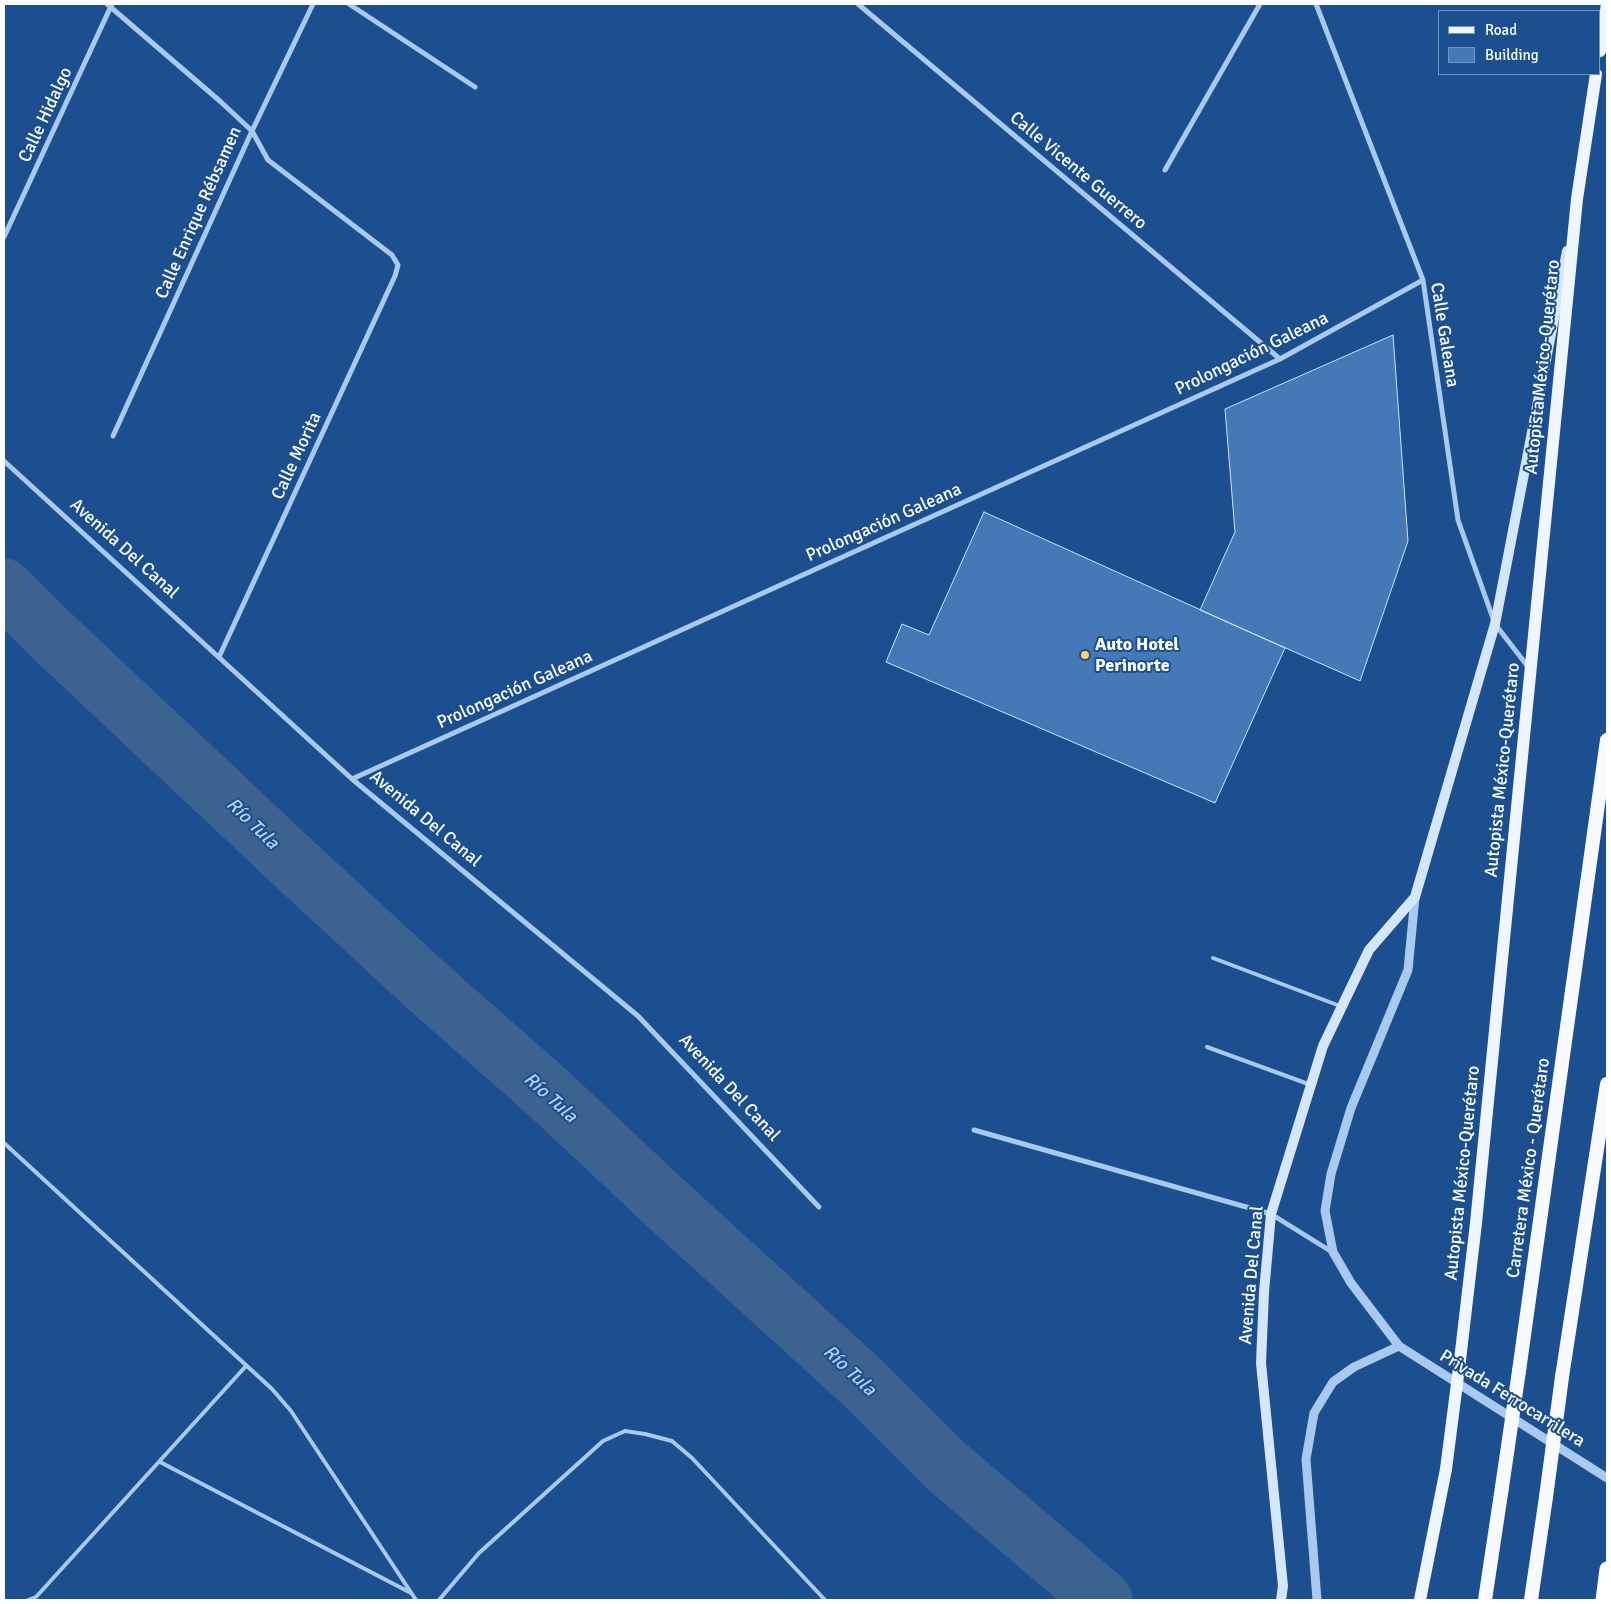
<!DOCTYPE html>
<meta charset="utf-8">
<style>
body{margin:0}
#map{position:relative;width:1611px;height:1604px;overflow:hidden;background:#1b4f8f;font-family:Signika,sans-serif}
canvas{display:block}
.frame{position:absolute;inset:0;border:5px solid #fff;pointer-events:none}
.legend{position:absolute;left:1438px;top:10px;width:162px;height:65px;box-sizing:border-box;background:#1b4f8f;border:1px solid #7695bc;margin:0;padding:6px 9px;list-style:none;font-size:15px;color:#fff}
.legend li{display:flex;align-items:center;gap:10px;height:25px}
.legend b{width:25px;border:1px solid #7695bc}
</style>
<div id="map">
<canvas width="1611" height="1604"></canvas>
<div class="frame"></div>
<ul class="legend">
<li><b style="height:6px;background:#f0f6ff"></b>Road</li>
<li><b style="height:14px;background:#4478b7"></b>Building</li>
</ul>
</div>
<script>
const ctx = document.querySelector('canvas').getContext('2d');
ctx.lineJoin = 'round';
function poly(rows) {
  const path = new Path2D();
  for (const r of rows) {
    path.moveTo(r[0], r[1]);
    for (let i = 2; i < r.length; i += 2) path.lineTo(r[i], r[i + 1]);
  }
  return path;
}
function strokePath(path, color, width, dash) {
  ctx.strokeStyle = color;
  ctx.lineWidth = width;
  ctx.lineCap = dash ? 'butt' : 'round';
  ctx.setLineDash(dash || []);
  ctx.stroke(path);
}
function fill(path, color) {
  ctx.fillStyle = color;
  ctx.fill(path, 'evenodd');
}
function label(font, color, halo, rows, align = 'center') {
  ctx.font = font + ' Signika,sans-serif';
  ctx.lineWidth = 4;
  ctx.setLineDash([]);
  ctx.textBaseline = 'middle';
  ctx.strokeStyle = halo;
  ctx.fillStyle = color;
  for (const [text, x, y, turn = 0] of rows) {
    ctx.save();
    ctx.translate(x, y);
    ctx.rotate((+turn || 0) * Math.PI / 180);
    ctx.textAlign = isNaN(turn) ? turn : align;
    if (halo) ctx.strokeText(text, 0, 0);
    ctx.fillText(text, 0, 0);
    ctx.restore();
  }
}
strokePath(poly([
 [4,588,50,634,300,869,430,989,546,1091,673,1210,862,1382,945,1465,1103,1600]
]), '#3c6290', 59);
const building = poly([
 [1393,335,1408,541,1360,681,1200,610,1235,532,1225,409,1393,335],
 [984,512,1285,648,1215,803,886,662,902,624,929,635,984,512]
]);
fill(building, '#4478b7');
strokePath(building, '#cfe3fa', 1);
strokePath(poly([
 [1213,958,1340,1006],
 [1207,1047,1311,1085],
 [4,1143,272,1389,291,1411,416,1600],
 [160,1462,411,1593],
 [28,1600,36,1597,246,1366],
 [439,1600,479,1553,603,1441,625,1431,645,1434,672,1441,692,1458,825,1600]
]), '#a9c9ee', 4);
strokePath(poly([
 [107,4,221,102,252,131,268,160,392,255,398,265,395,276,219,657],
 [349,4,475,87],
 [858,4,1280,359],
 [1316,4,1423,280,1458,520,1495,624,1529,668],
 [1165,170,1260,4],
 [4,237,112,4],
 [113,436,252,131,313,4],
 [4,461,352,779,638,1016,819,1207],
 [352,779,1280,359,1423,280],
 [974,1130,1271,1214,1332,1252]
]), '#a9c9ee', 5);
strokePath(poly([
 [1415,897,1408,970,1351,1108,1331,1174,1325,1211,1333,1252,1351,1283,1399,1346,1607,1478],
 [1317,1600,1306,1459,1314,1413,1333,1382,1354,1367,1399,1346]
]), '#a9c9ee', 9);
strokePath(poly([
 [1281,1600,1283,1586,1261,1363,1264,1292,1271,1214,1323,1046,1369,950,1415,897,1495,624,1567,251]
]), '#d6e6fa', 10);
strokePath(poly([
 [1600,51,1607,4],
 [1460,1360,1476,1223,1577,199,1596,74],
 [1420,1600,1446,1469]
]), '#f0f6ff', 12);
strokePath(poly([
 [1519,1371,1607,740],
 [1562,1377,1607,1084],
 [1485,1600,1502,1487],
 [1531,1600,1546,1497]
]), '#f8faff', 14);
strokePath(poly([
 [1603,1600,1607,1569]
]), '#fff', 15);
strokePath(poly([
 [1446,1469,1460,1360]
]), '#f0f6ff', 12);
strokePath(poly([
 [1502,1487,1519,1371],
 [1546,1497,1562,1377]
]), '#f8faff', 14);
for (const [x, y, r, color] of [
 [1085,655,5,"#ffd166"]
]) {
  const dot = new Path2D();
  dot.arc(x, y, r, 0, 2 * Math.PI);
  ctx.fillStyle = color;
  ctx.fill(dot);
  strokePath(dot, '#1b4f8f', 2);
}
label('18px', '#fff', '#1b4f8f', [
 ["Calle Hidalgo",46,115,-65],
 ["Calle Vicente Guerrero",1078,171,40],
 ["Calle Enrique Rébsamen",199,213,-66],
 ["Calle Galeana",1444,335,81],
 ["Prolongación Galeana",1252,354,-26],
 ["Autopista México-Querétaro",1543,367,-84],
 ["Calle Morita",297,456,-65],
 ["Prolongación Galeana",884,523,-24],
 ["Avenida Del Canal",124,549,42],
 ["Prolongación Galeana",515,690,-24],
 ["Autopista México-Querétaro",1503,770,-84],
 ["Avenida Del Canal",425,819,40],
 ["Avenida Del Canal",729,1088,47],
 ["Carretera México - Querétaro",1529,1168,-82],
 ["Autopista México-Querétaro",1463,1173,-84],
 ["Avenida Del Canal",1252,1275,-85],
 ["Privada Ferrocarrilera",1512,1399,32]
]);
label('bold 18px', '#fff', '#1b4f8f', [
 ["Auto Hotel",1095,645],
 ["Perinorte",1095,666]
], 'left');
label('italic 19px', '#b5d3f5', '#1b4f8f', [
 ["Río Tula",252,824,44],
 ["Río Tula",550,1098,42],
 ["Río Tula",849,1371,43]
]);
</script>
